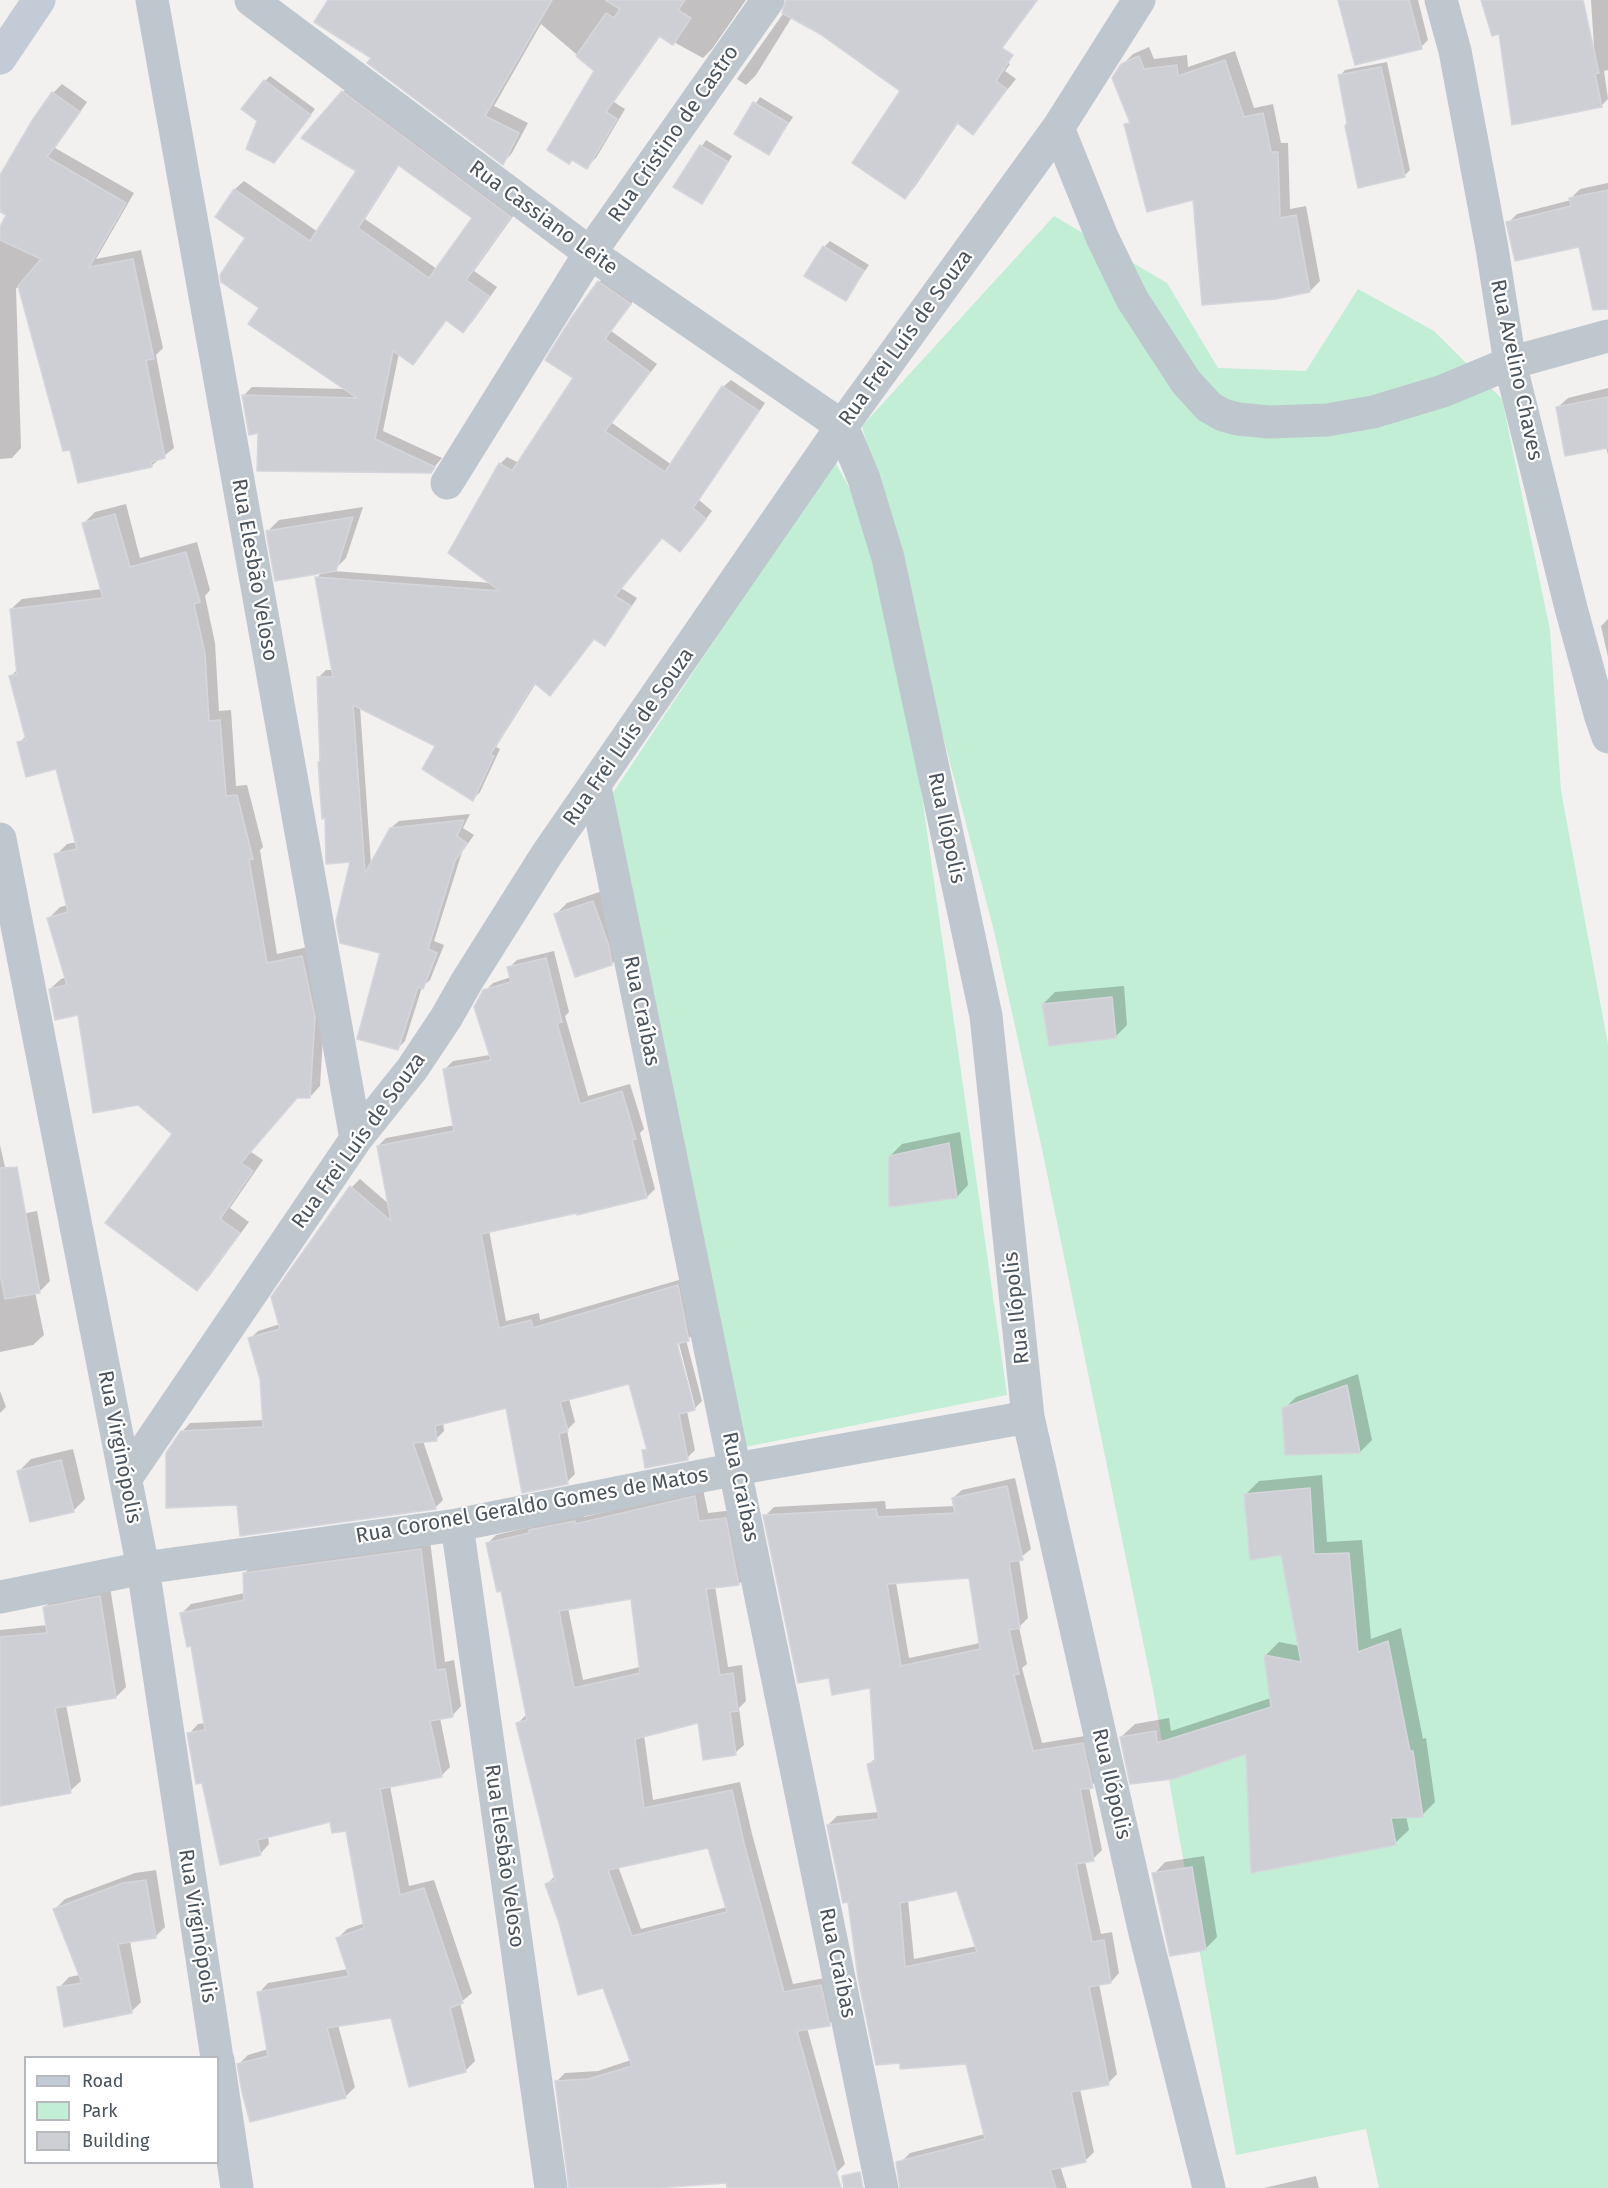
<!DOCTYPE html>
<meta charset="utf-8">
<style>
body{margin:0}
#map{position:relative;width:1608px;height:2188px;overflow:hidden;background:#f3f0f0;font-family:"Fira Sans",sans-serif}
canvas{display:block}
.legend{position:absolute;left:24px;top:2056px;width:195px;height:108px;box-sizing:border-box;background:#fff;border:2px solid #b6babe;margin:0;padding:8px 10px;list-style:none;font-size:18px;color:#49535d}
.legend li{display:flex;align-items:center;gap:12px;height:30px}
.legend b{width:30px;border:2px solid #b6babe}
</style>
<div id="map">
<canvas width="1608" height="2188"></canvas>
<ul class="legend">
<li><b style="height:8px;background:#c2cbd6"></b>Road</li>
<li><b style="height:16px;background:#c1eed4"></b>Park</li>
<li><b style="height:16px;background:#cdcfd5"></b>Building</li>
</ul>
</div>
<script>
const ctx = document.querySelector('canvas').getContext('2d');
ctx.lineJoin = 'round';
function fill(path, color) {
  ctx.fillStyle = color;
  ctx.fill(path, 'evenodd');
}
function poly(rows) {
  const path = new Path2D();
  for (const r of rows) {
    path.moveTo(r[0], r[1]);
    for (let i = 2; i < r.length; i += 2) path.lineTo(r[i], r[i + 1]);
  }
  return path;
}
function strokePath(path, color, width, dash) {
  ctx.strokeStyle = color;
  ctx.lineWidth = width;
  ctx.lineCap = dash ? 'butt' : 'round';
  ctx.setLineDash(dash || []);
  ctx.stroke(path);
}
function label(font, color, halo, rows, align = 'center') {
  ctx.font = font + ' "Fira Sans",sans-serif';
  ctx.lineWidth = 4.5;
  ctx.setLineDash([]);
  ctx.textBaseline = 'middle';
  ctx.strokeStyle = halo;
  ctx.fillStyle = color;
  for (const [text, x, y, turn = 0] of rows) {
    ctx.save();
    ctx.translate(x, y);
    ctx.rotate((+turn || 0) * Math.PI / 180);
    ctx.textAlign = isNaN(turn) ? turn : align;
    if (halo) ctx.strokeText(text, 0, 0);
    ctx.fillText(text, 0, 0);
    ctx.restore();
  }
}
fill(poly([
 [1054,216,1167,283,1218,368,1306,371,1358,289,1434,331,1502,399,1550,630,1561,791,1608,1045,1608,2188,1379,2188,1366,2129,1236,2155,1153,1690,1042,1149,994,931,862,426],
 [834,460,888,558,1007,1395,745,1447,611,796]
]), '#c1eed4');
fill(poly([
 [330,0,746,0,712,49,703,58,661,35,614,102,625,109,596,158,586,167,596,71,541,24,494,106,528,123,512,153,503,163,373,57],
 [788,0,1038,0,996,56,1010,64,1005,71,1016,79,972,133,959,122,914,188,905,197,903,91,821,33,792,17,756,75,746,85,737,79,785,11],
 [1345,0,1418,0,1428,40,1421,47],
 [1482,0,1562,0,1595,63,1591,0,1608,0,1608,70,1604,71,1608,99,1601,106,1500,32],
 [1149,47,1154,59,1187,55,1188,67,1235,51,1254,108,1273,104,1281,143,1288,143,1290,209,1306,206,1320,281,1310,291,1194,198,1126,125,1131,120,1122,65,1133,54],
 [1387,62,1410,170,1404,176,1349,123,1340,76,1345,70],
 [270,76,315,109,274,161,259,121,265,81],
 [352,83,519,208,474,271,497,287,472,322,463,331,447,320,413,363,399,353,383,431,442,458,430,472,259,431,243,396,252,387,347,389,261,307,248,237,217,217,235,189,244,181,318,232,358,171,343,92],
 [400,164,474,217,437,269,365,219],
 [62,84,87,102,55,148,134,193,96,259,141,250,163,348,156,355,174,448,151,466,71,448,20,287,16,288,21,448,12,458,0,459,0,231,7,215,0,210,0,177,53,93],
 [760,97,793,117,769,153,736,134],
 [706,140,732,156,707,197,702,202,675,187],
 [1608,183,1608,244,1581,245,1508,223,1517,214,1571,200,1571,198,1580,189],
 [830,241,869,265,845,299,824,247],
 [607,275,637,296,611,331,657,364,612,423,672,465,723,387,731,380,765,403,699,500,712,511,687,543,663,537,621,588,637,598,612,636,605,644,595,638,536,683,496,747,500,749,480,792,473,799,437,746,360,707,371,864,391,828,399,821,470,814,463,828,474,835,462,852,434,941,444,945,430,980,422,987,405,1041,398,1048,382,952,322,760,318,678,326,670,333,670,317,578,323,571,268,531,279,520,363,507,346,558,333,571,492,583,500,464,507,457,519,463,575,378,599,282],
 [1608,388,1608,455,1606,447,1557,408,1568,398],
 [126,504,140,558,197,542,210,590,205,596,215,643,219,711,231,710,236,786,247,785,263,847,260,850,277,954,312,946,325,1005,320,1086,310,1097,298,1096,251,1152,263,1160,230,1208,249,1222,208,1278,197,1289,174,1134,79,1014,50,989,61,979,67,977,49,918,60,907,68,905,56,855,67,844,77,842,57,767,19,743,26,736,11,676,18,669,11,609,22,599,102,589,84,523,95,512],
 [1608,619,1608,657,1601,626],
 [605,890,623,952,612,964,556,914,567,903],
 [554,951,569,1012,565,1016,588,1096,630,1084,644,1129,640,1133,655,1189,647,1197,489,1230,506,1321,539,1313,540,1320,686,1278,697,1332,686,1340,702,1401,694,1409,687,1411,695,1450,687,1458,643,1451,648,1447,630,1382,569,1399,575,1422,567,1430,575,1474,567,1482,508,1406,443,1422,444,1431,436,1439,423,1441,443,1500,435,1508,238,1503,182,1432,190,1423,264,1420,261,1379,250,1339,258,1331,280,1324,291,1271,352,1187,360,1179,390,1205,378,1146,386,1138,455,1125,445,1069,453,1061,490,1055,485,991,493,983,511,977,509,968,517,960],
 [677,1336,695,1406,692,1406,674,1337],
 [1124,986,1127,1025,1116,1036,1043,1004,1055,992],
 [960,1132,968,1185,957,1197,890,1156,902,1144],
 [0,1145,16,1215,37,1211,50,1281,40,1291,35,1292,44,1335,33,1345,0,1352],
 [1358,1374,1372,1440,1360,1452,1287,1453,1284,1409,1296,1397],
 [0,1391,6,1407,0,1413],
 [73,1449,85,1499,73,1511,19,1471,31,1459],
 [1322,1475,1327,1542,1362,1540,1371,1639,1401,1628,1423,1739,1426,1738,1435,1802,1422,1815,1406,1816,1409,1830,1395,1843,1247,1751,1173,1777,1121,1737,1135,1724,1169,1718,1171,1731,1271,1698,1266,1655,1279,1642,1300,1646,1282,1554,1246,1494,1259,1481],
 [1015,1478,1031,1549,1019,1559,1028,1618,1019,1627,1027,1664,1022,1668,1042,1743,1091,1735,1101,1778,1089,1787,1102,1850,1093,1859,1085,1861,1101,1934,1112,1932,1119,1973,1111,1982,1099,1984,1117,2074,1108,2083,1080,2089,1094,2152,1086,2160,1060,2166,1067,2188,904,2188,901,2162,910,2153,985,2134,967,2063,901,2061,849,1900,828,1825,837,1816,879,1812,869,1764,876,1758,871,1687,830,1676,765,1516,774,1507,885,1501,886,1509,955,1506,953,1498,962,1490],
 [970,1576,980,1643,909,1658,896,1582],
 [958,1890,977,1946,914,1959,908,1900],
 [703,1489,708,1513,734,1510,747,1575,739,1584,715,1586,728,1667,742,1665,746,1701,739,1708,744,1745,735,1753,699,1721,644,1735,653,1800,740,1782,752,1834,793,1984,830,1977,838,2015,829,2024,807,2028,845,2164,836,2173,637,2188,571,2188,556,2082,565,2073,598,2071,631,2060,604,1987,561,1922,547,1884,556,1875,518,1723,527,1714,502,1589,487,1544,496,1535,534,1526,539,1521,583,1513,584,1517],
 [632,1597,640,1667,583,1680,568,1608],
 [709,1846,727,1907,641,1929,618,1866],
 [430,1540,445,1662,454,1660,461,1706,452,1716,440,1718,450,1767,441,1776,390,1786,409,1886,434,1880,472,1993,460,2003,475,2061,465,2071,392,2017,338,2025,355,2087,345,2097,239,2064,248,2055,268,2049,259,1993,268,1983,348,1969,337,1939,347,1929,365,1923,347,1829,331,1820,268,1836,269,1844,260,1854,203,1781,189,1734,198,1724,206,1723,193,1645,182,1613,191,1604,245,1593,244,1574,253,1564],
 [110,1587,126,1687,116,1697,66,1705,81,1781,70,1791,0,1749,0,1630,47,1625,44,1608,55,1598],
 [1204,1856,1217,1937,1205,1949,1154,1874,1165,1862],
 [156,1870,165,1927,155,1937,130,1941,141,2002,131,2012,59,1988,69,1977,80,1975,55,1909,65,1899,135,1873],
 [1316,2176,1319,2188,1264,2188]
]), '#0003');
const building = poly([
 [328,0,552,0,485,116,519,133,503,165,367,63,371,58,314,22,328,0],
 [605,0,685,0,678,10,691,18,673,45,659,36,606,112,617,119,587,169,572,160,569,164,547,150,594,71,576,56,606,13,614,18,620,9,605,0],
 [786,0,1037,0,1002,48,1013,55,996,81,1007,89,973,135,957,123,905,199,852,163,900,91,820,34,782,13,786,0],
 [1338,0,1409,0,1422,49,1355,65,1338,0],
 [1481,0,1583,0,1599,73,1595,74,1602,107,1512,125,1499,34,1492,36,1481,0],
 [1139,56,1144,69,1177,65,1178,76,1225,60,1244,117,1263,113,1271,152,1278,152,1280,218,1296,215,1310,292,1276,299,1202,305,1193,200,1147,212,1124,124,1130,123,1112,78,1121,64,1139,56],
 [1381,67,1405,177,1358,188,1345,126,1347,123,1338,75,1381,67],
 [264,80,311,115,274,163,246,149,257,121,241,109,264,80],
 [342,91,511,217,466,280,489,296,463,333,446,320,413,365,393,351,375,439,435,467,431,473,257,471,258,433,249,435,242,395,357,398,248,324,259,308,221,282,220,275,245,238,215,217,234,189,310,241,356,171,301,138,342,91],
 [398,165,472,218,429,278,358,228,398,165],
 [52,92,80,112,47,157,126,203,89,267,133,259,154,359,146,360,165,458,151,462,152,467,78,483,70,450,63,451,18,286,41,259,0,240,0,227,6,215,0,212,0,175,33,119,52,92],
 [753,102,788,123,769,155,734,134,753,102],
 [700,145,728,162,702,204,673,187,700,145],
 [1608,190,1608,309,1593,310,1579,247,1515,261,1506,222,1571,206,1569,198,1608,190],
 [823,246,864,271,846,301,804,276,823,246],
 [598,281,631,304,605,339,650,372,605,431,665,472,722,386,759,411,693,508,706,519,680,552,662,538,615,596,631,606,605,646,594,639,550,696,534,683,490,755,494,756,473,801,422,769,435,746,353,705,365,873,390,828,464,820,457,836,467,843,455,861,428,949,437,953,423,989,418,987,398,1050,357,1039,380,953,340,943,336,921,350,862,326,864,325,818,322,819,318,762,320,762,317,677,333,677,315,577,500,591,448,553,499,463,512,471,573,378,545,360,572,317,598,281],
 [1608,397,1608,448,1565,456,1556,407,1608,397],
 [115,514,130,567,186,552,200,602,194,604,205,654,209,721,220,720,226,796,237,795,253,859,249,860,267,963,302,956,315,1017,310,1098,297,1098,241,1163,253,1171,220,1219,240,1233,197,1291,105,1223,172,1134,138,1105,93,1113,78,1015,55,1020,49,989,67,985,47,918,68,912,54,854,77,849,56,769,26,777,17,742,26,740,9,676,17,674,10,609,103,598,82,523,115,514],
 [353,517,336,571,275,581,266,531,353,517],
 [593,901,609,946,612,965,575,977,554,914,593,901],
 [546,958,562,1022,557,1023,580,1104,622,1091,636,1139,632,1140,647,1198,577,1215,577,1213,481,1234,499,1328,531,1320,533,1328,678,1285,689,1341,677,1344,695,1410,679,1414,688,1460,645,1468,642,1450,647,1450,629,1384,560,1402,568,1431,559,1434,568,1484,522,1493,506,1408,435,1426,437,1441,413,1443,436,1509,240,1536,237,1505,166,1508,166,1453,181,1431,263,1427,260,1379,248,1338,280,1329,271,1297,290,1270,350,1186,391,1221,377,1146,454,1131,443,1069,491,1060,474,1007,483,990,511,982,507,967,546,958],
 [1112,997,1116,1038,1049,1046,1042,1004,1112,997],
 [949,1143,957,1198,889,1207,889,1156,949,1143],
 [17,1167,40,1293,5,1299,0,1273,0,1168,17,1167],
 [1347,1385,1360,1453,1285,1455,1282,1408,1347,1385],
 [61,1460,74,1512,30,1522,17,1471,61,1460],
 [1007,1486,1023,1560,1009,1562,1020,1628,1009,1630,1019,1674,1014,1675,1033,1751,1083,1743,1093,1788,1080,1789,1094,1861,1076,1864,1092,1942,1104,1940,1111,1983,1089,1987,1109,2085,1071,2092,1086,2162,1050,2170,1056,2188,900,2188,896,2162,985,2139,966,2064,900,2069,900,2063,876,2065,858,1978,848,1902,843,1903,827,1825,879,1819,867,1764,875,1762,870,1688,832,1695,829,1678,798,1683,763,1515,876,1509,878,1517,955,1513,952,1498,1007,1486],
 [969,1578,980,1649,901,1666,887,1584,969,1578],
 [957,1891,977,1952,905,1967,900,1903,957,1891],
 [1310,1488,1314,1554,1349,1553,1358,1652,1388,1641,1410,1751,1413,1751,1423,1817,1391,1818,1396,1845,1251,1873,1246,1754,1173,1779,1130,1784,1120,1737,1156,1731,1157,1743,1271,1707,1264,1655,1301,1662,1281,1555,1250,1560,1244,1494,1310,1488],
 [695,1496,699,1521,726,1518,739,1585,706,1589,720,1675,733,1673,738,1711,730,1712,736,1755,703,1760,698,1723,635,1739,644,1808,732,1790,744,1843,784,1992,821,1985,830,2026,797,2031,841,2188,727,2188,726,2183,657,2188,569,2188,555,2081,588,2079,632,2066,603,1988,578,1995,559,1923,545,1884,555,1880,516,1723,527,1720,501,1591,497,1592,486,1543,529,1533,529,1530,575,1521,575,1524,695,1496],
 [631,1599,640,1673,574,1688,559,1611,631,1599],
 [708,1848,727,1912,632,1936,608,1870,708,1848],
 [421,1549,436,1670,445,1669,453,1717,430,1721,442,1777,380,1789,400,1895,424,1888,463,2003,450,2008,466,2072,409,2087,391,2018,327,2028,346,2098,250,2122,242,2092,237,2064,268,2056,257,1992,349,1976,336,1938,364,1928,346,1831,332,1833,330,1822,257,1840,261,1855,220,1865,202,1783,196,1784,187,1733,205,1730,191,1646,187,1647,180,1613,244,1600,243,1573,421,1549],
 [100,1596,116,1698,55,1708,71,1793,0,1806,0,1637,47,1633,43,1607,100,1596],
 [1192,1867,1206,1950,1170,1956,1152,1873,1192,1867],
 [146,1880,156,1938,118,1944,132,2013,64,2027,57,1987,82,1983,53,1909,123,1883,146,1880],
 [860,2172,863,2188,844,2188,842,2176,860,2172]
]);
fill(building, '#cdcfd5');
strokePath(building, '#d5d6db', 1.5);
strokePath(poly([
 [152,0,356,1139],
 [251,0,590,253,842,426],
 [1441,0,1455,51,1492,248,1510,363,1571,608,1600,714,1608,737],
 [1058,128,1102,237,1132,299,1186,382,1209,407,1223,415,1238,419,1269,422,1327,420,1373,412,1443,391,1510,363,1608,336],
 [842,426,864,479,888,558,986,1016,1028,1417,1145,1933,1209,2188],
 [447,483,590,253,768,0],
 [595,787,882,2188],
 [0,839,143,1568,217,2058],
 [126,1478,356,1139,412,1069,446,1018,467,981,547,854,842,426,1058,128,1139,0],
 [457,1525,551,2188],
 [0,1597,143,1568,457,1525,736,1469,1028,1417],
 [218,2060,237,2188]
]), '#bfc7ce', 33);
strokePath(poly([
 [0,58,39,0]
]), '#c2cbd6', 33);
label('21px', '#49535d', '#fff', [
 ["Rua Cristino de Castro",674,134,-55],
 ["Rua Cassiano Leite",543,218,36],
 ["Rua Frei Luís de Souza",906,338,-54],
 ["Rua Avelino Chaves",1516,370,78],
 ["Rua Elesbão Veloso",254,570,80],
 ["Rua Frei Luís de Souza",629,737,-55],
 ["Rua Ilópolis",946,828,78],
 ["Rua Craíbas",641,1011,78],
 ["Rua Frei Luís de Souza",359,1141,-54],
 ["Rua Ilópolis",1017,1308,-96],
 ["Rua Virginópolis",119,1447,79],
 ["Rua Craíbas",740,1487,78],
 ["Rua Coronel Geraldo Gomes de Matos",532,1506,-10],
 ["Rua Ilópolis",1111,1784,77],
 ["Rua Elesbão Veloso",504,1856,82],
 ["Rua Virginópolis",197,1926,81],
 ["Rua Craíbas",837,1963,78]
]);
</script>
